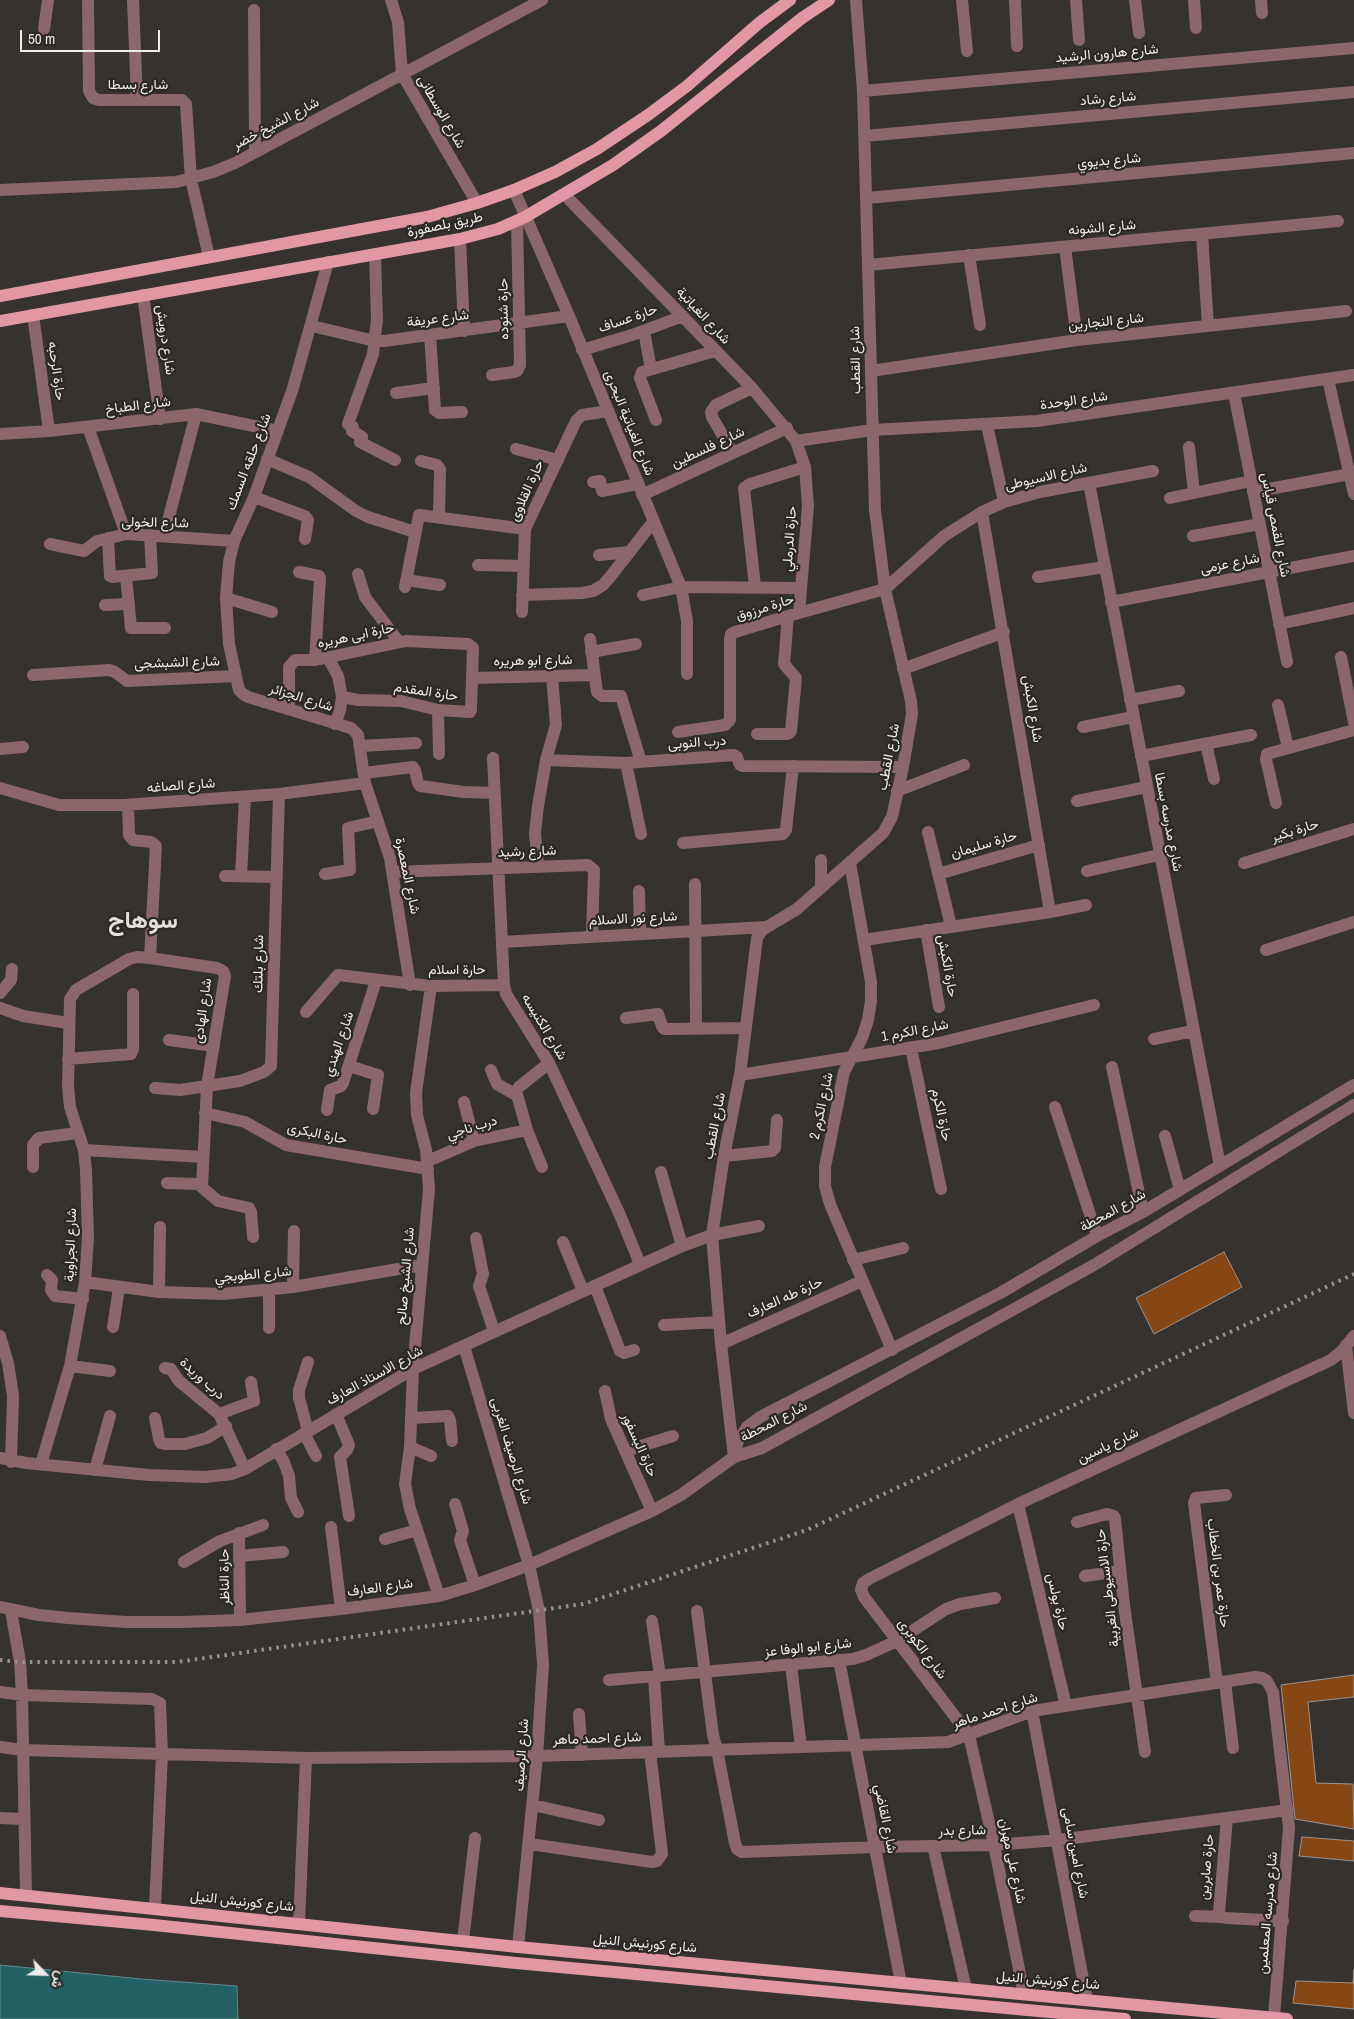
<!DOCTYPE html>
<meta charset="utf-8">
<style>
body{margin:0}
#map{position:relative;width:1354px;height:2019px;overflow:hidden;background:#36322f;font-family:"Archivo Narrow",Vazirmatn,sans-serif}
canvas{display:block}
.north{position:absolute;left:20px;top:1949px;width:50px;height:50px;-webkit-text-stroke:4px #2c2826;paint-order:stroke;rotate:114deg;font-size:14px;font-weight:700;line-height:20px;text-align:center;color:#eeebea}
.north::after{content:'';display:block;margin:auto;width:18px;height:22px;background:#eeebea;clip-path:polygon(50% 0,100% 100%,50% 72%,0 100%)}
.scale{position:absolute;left:20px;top:30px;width:140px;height:22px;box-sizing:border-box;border:2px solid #eeebea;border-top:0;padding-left:6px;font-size:15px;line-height:18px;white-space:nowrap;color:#eeebea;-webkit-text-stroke:4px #2c2826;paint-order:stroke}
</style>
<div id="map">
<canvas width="1354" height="2019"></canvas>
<div class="north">ش</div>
<div class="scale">50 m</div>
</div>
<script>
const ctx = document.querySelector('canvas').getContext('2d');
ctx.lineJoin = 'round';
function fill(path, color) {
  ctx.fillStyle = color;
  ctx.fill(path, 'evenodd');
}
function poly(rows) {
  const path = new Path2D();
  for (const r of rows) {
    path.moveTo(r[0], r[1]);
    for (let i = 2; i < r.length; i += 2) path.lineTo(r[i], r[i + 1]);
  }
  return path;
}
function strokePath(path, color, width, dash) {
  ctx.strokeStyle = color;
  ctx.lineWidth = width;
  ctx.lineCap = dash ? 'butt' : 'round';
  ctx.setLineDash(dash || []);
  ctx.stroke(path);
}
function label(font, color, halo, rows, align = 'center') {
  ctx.font = font + ' "Archivo Narrow",Vazirmatn,sans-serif';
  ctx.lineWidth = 4.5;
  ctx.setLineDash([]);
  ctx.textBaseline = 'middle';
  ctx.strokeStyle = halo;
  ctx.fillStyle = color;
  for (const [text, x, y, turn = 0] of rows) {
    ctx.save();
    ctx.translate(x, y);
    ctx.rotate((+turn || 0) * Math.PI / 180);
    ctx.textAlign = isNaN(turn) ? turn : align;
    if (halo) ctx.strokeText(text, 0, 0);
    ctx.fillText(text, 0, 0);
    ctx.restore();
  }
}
const water = poly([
 [0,1965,141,1979,237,1986,238,2019,0,2019,0,1965]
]);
fill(water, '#236164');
strokePath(water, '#608a8c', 1);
const building = poly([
 [1224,1252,1242,1287,1154,1334,1136,1298,1224,1252],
 [1354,1675,1354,1697,1308,1702,1316,1783,1353,1784,1354,1829,1295,1819,1281,1685,1354,1675],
 [1302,1837,1354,1841,1354,1861,1299,1856,1302,1837],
 [1354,1970,1354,2009,1293,2003,1296,1981,1353,1983,1354,1970]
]);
fill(building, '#864715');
strokePath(building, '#9b9693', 1);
strokePath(poly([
 [88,0,89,91,93,98,99,100,182,100,186,104,191,179,209,257],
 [133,0,137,100],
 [391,0,398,22,402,74,477,203],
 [962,0,967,51],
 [1015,0,1017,46],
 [1076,0,1079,40],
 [1135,0,1139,33],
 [1194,0,1196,28],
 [1261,0,1262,13],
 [254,10,255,152],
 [44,29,48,0],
 [863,91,1354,48],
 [865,136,1354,92],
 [0,190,176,182,213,172,235,163,542,0],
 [514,190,569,316,681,587,687,621,687,674],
 [565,195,752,388,796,441,805,467,808,506,799,613],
 [867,198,1354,153],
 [1202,234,1208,326],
 [460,239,464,331],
 [1065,247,1077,340],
 [375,255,377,320,373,354,348,424,353,427,352,431,362,437,360,442,395,460],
 [969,255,980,325],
 [328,262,293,388,254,497,234,541,229,562,226,598,229,644,239,690,243,694,248,697,351,728,358,735,365,783,390,858,410,985],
 [868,265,1338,221],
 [143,295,160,419],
 [33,315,49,431],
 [312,326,375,341,384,341,569,316],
 [644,331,651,369],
 [430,335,435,410,439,413,462,412],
 [582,350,632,335,683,316],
 [871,371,1077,340,1346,311],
 [492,375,514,372,517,371,520,365,517,221],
 [1328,379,1354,494],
 [396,393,434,388],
 [1234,393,1287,662],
 [656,420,640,378,642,372,715,351],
 [987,425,1004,502],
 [88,427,126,534],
 [0,434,49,431,196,414,278,431],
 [796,441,872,430,1037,421,1354,375],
 [1189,447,1194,493],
 [516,449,558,460],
 [733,453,712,417,711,412,716,405,752,388],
 [267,459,309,477,356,511,368,517,415,532],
 [421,461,437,465,440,469,439,517],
 [593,482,600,481,602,491,637,484],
 [1089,483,1220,1166],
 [1253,492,1350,474],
 [642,495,787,428],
 [254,497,305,516,308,520,305,539],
 [1170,498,1251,481],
 [982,512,1050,912],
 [164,536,196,414],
 [1193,536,1260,524],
 [108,538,110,576,112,577,152,573,150,535],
 [50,544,84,551,97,541,126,534,234,541],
 [599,555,630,552],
 [478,565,524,566],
 [299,572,319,576,320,578,315,660],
 [358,574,365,597,399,642],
 [126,576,131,628,165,628],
 [1038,577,1105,567],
 [406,580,440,585],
 [755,586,744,488,750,484,805,467],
 [405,587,419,515,525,529],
 [522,595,582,593,593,591,603,585,610,577,653,522],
 [643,595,681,587,801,588],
 [226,598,272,612],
 [1111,602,1354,556],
 [105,605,128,604],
 [522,612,525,529,576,421,582,415,608,411],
 [1279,624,1354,608],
 [590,639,597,692,602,696,621,696,641,762],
 [591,652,636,644],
 [1341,657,1354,722],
 [328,658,338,676,342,697,340,710,335,724],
 [903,669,1004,632],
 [33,675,109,670,115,672,127,681,236,676],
 [473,678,594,675],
 [1130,700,1179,691],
 [1278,705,1288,748],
 [289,709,289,667,295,660,315,660,406,641,468,644,473,648,471,710,470,712,438,710,401,701,358,700,342,697],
 [438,710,439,754],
 [1083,727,1133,717],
 [678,732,725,725,730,720,730,639,731,634,735,632,788,616,885,589,944,536,982,512,1004,502,1040,492,1153,471],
 [757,734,788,734,791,731,796,678,784,664,788,616],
 [1206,744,1214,779],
 [360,746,416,743],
 [0,749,23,747],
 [1141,756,1251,735],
 [493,758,504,985,506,994,549,1063,620,1215,640,1264],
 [546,760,626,763,734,755,737,757,740,765,743,766,903,767],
 [626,763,641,834],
 [364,773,413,767,415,770,418,783,420,786,464,792,494,793],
 [0,788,59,805,124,805,279,794,365,783],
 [897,791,964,765],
 [1077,801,1147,787],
 [1276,803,1266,759,1267,754,1354,730],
 [128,805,129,835,133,840,151,842,156,846,150,958],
 [928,832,951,926],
 [683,843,783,834,786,830,793,766],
 [821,860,821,888],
 [850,863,871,982,871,1001,868,1020,862,1038,844,1072,825,1167,825,1186,830,1204,892,1350],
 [1244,863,1354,829],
 [538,866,535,833,538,806,546,760,556,725,552,676],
 [1087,871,1159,855],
 [393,872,588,865,594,870,592,937],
 [325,874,350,870,348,828,378,821],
 [938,874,1039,845],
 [225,876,277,877],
 [241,876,245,797],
 [695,884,696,1029],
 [639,891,640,934],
 [926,930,939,1007],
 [864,940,1050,912,1086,905],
 [502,942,766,927],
 [1266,950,1354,922],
 [431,986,416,1093,417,1115,426,1150,429,1189,413,1369,410,1447,405,1484,410,1509,439,1596],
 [0,993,11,980,12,969],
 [0,1008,23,1016,68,1023],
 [306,1012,338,975,431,986,504,985],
 [626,1018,658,1014,662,1026,664,1029,667,1029,746,1028],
 [1154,1039,1193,1031],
 [169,1040,214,1046],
 [911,1048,941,1189],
 [68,1059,131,1054,133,1049,133,994],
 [349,1066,378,1075,373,1109],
 [1112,1067,1143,1212],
 [491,1070,497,1084,516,1095],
 [740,1075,939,1043,1094,1005],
 [155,1088,180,1090,240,1081,264,1072,271,1066,279,794],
 [464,1102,474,1141],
 [1055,1107,1097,1236],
 [327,1110,330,1090,341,1086,343,1083,376,981],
 [205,1113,245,1122,286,1145,428,1169],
 [1165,1136,1180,1190],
 [84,1150,203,1157],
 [724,1156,772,1151,775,1148,777,1120],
 [428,1161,474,1141,527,1130],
 [33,1167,33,1145,39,1138,77,1133],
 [542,1167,527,1130,516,1091,519,1087,549,1063],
 [661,1172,682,1246],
 [167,1183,198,1184,218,1201,249,1208,251,1212,253,1237],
 [476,1238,483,1274,479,1286,494,1331],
 [563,1242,583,1291],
 [853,1260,903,1248],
 [47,1275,52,1280,51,1290,55,1296,83,1299],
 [85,1282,159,1292,223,1294,293,1287,422,1265],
 [595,1286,620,1351,624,1353,634,1350],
 [293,1287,294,1231],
 [159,1292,160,1227],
 [664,1325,719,1322],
 [113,1327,119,1288],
 [269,1328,269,1290],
 [0,1336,8,1363,13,1396,11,1462],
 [721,1344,862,1281],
 [1346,1345,1354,1413],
 [464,1346,529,1565,539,1611,543,1665,537,1756,518,1947],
 [308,1362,299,1390,299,1398,308,1431],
 [70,1366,110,1371],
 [165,1368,171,1369,179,1381,219,1414,245,1469],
 [605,1391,611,1419,652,1511],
 [219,1414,254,1401,251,1382],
 [336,1414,349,1445,347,1450,340,1457,349,1516],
 [155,1418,159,1439,161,1443,166,1444,185,1444,207,1438,226,1426],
 [412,1418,448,1416,450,1420,452,1441],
 [304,1433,316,1456],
 [410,1447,431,1456],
 [276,1449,284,1462,289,1476,291,1498,298,1512],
 [625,1451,673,1436],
 [735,1451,738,1441,747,1427,760,1417,1002,1292,1097,1236,1143,1212,1354,1085],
 [734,1457,721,1344,712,1235,724,1156,740,1075,757,938,762,930,797,909,883,833,892,817,903,767,912,714,911,701,885,589,875,510,863,91,856,0],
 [0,1458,26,1463,149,1475,205,1477,232,1474,245,1469,413,1369,682,1246,712,1235,759,1226],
 [41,1464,70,1366,85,1282,88,1238,86,1170,84,1150,70,1107,68,1086,70,999,76,990,129,959,137,957,150,958,217,968,223,971,225,976,207,1086,202,1187],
 [95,1470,110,1416],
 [455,1504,463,1531,460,1540,475,1585],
 [1018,1504,1066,1706],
 [1077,1522,1107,1514,1114,1516,1115,1519,1124,1605,1145,1752],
 [331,1527,341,1609],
 [239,1533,240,1620],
 [385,1539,417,1530],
 [239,1556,283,1552],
 [184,1562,220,1541,263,1525],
 [1085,1576,1120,1571],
 [0,1607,39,1615,68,1618,126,1622,183,1622,240,1620,341,1609,439,1596,475,1585,529,1565,652,1511,681,1495,734,1457,762,1448,1094,1265,1354,1105],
 [11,1611,20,1662,22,1695,26,1894],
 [697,1611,713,1735,717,1750,735,1843,737,1849,742,1852,875,1847,994,1845,1058,1840,1288,1810],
 [652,1621,660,1676],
 [839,1660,901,1983],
 [791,1665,801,1747],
 [654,1677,659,1752],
 [609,1680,853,1659,866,1655,897,1641,946,1609,960,1604,995,1598],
 [1225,1682,1233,1748],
 [1217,1683,1194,1503,1196,1498,1226,1495],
 [0,1692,22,1695,152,1699,160,1703,162,1754,155,1908],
 [1032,1711,1087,2000],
 [579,1714,582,1755],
 [0,1747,23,1750,306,1758,537,1756,948,1742,1032,1711,1255,1677,1262,1678,1267,1681,1273,1692,1289,1828,1274,2017],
 [533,1805,599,1820],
 [0,1818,24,1819],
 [1227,1818,1219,1913,1222,1917,1226,1918,1283,1921],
 [530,1844,652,1862,657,1861,662,1854,650,1752],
 [933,1846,966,1989],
 [1195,1916,1222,1917],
 [299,1924,306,1758],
 [463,1941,475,1838],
 [1024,1994,994,1845,969,1735,864,1597,861,1590,863,1583,869,1579,1018,1504,1331,1360,1342,1351,1354,1336]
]), '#8b676c', 12);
strokePath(poly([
 [0,296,427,217,477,203,514,190,555,172,597,149,648,115,687,86,759,23,790,0],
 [0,321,460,239,498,229,525,217,613,165,661,131,802,18,829,0],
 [0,1893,518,1947,1287,2019],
 [0,1911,154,1925,516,1963,1125,2019]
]), '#e298a4', 12);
strokePath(poly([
 [0,1660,20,1662,177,1662,583,1604,807,1530,1354,1274]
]), '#959290', 4, [2.5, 5]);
label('14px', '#eeebea', '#2c2826', [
 ["شارع هارون الرشيد",1107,54,-5],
 ["شارع بسطا",138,85],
 ["شارع رشاد",1108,99,-5],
 ["شارع الوسطانى",441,112,60],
 ["شارع الشيخ خضر",276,124,-28],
 ["شارع بديوي",1109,161,-5],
 ["طريق بلصفورة",445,225,-12],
 ["شارع الشونه",1102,228,-5],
 ["حارة شنوده",504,309,-91],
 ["شارع الغياتية",703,316,47],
 ["شارع عريفة",438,319,-7],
 ["حارة عساف",628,319,-19],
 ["شارع النجارين",1106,322,-6],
 ["شارع درويش",165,340,82],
 ["شارع القطب",856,360,-91],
 ["حارة الرحبه",56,371,82],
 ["شارع الوحدة",1074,401,-8],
 ["شارع الطباخ",138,406,-7],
 ["شارع الغياتية البحرى",629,423,68],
 ["شارع فلسطين",708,448,-25],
 ["شارع حلقه السمك",249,462,-69],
 ["شارع الاسيوطى",1046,477,-13],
 ["حارة القلاوى",527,491,-66],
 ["شارع الخولى",155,523,1],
 ["شارع القمص قياس",1275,525,79],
 ["حارة الدرملي",790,539,-86],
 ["شارع عزمى",1230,564,-11],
 ["حارة مرزوق",765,608,-17],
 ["حارة ابى هريره",356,636,-12],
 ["شارع ابو هريره",533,661,-1],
 ["شارع الشبشجى",177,663,-2],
 ["حارة المقدم",426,692,9],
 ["شارع الجزائر",301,698,17],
 ["شارع الكبش",1032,709,81],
 ["درب النوبى",697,743,-4],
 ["شارع القطب",889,757,-79],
 ["شارع الصاغه",181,786,-4],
 ["شارع مدرسه بسطا",1168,822,79],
 ["حارة بكير",1295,831,-17],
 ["حارة سليمان",984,845,-16],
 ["شارع رشيد",527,852,-2],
 ["شارع المعصرة",407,876,78],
 ["شارع نور الاسلام",633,919,-3],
 ["شارع بلتك",259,964,-89],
 ["حارة الكبش",947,966,80],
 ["حارة اسلام",457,970],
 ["شارع الهادى",203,1011,-82],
 ["شارع الكنيسه",544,1027,59],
 ["شارع الكرم 1",915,1031,-11],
 ["شارع الهندي",339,1044,-71],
 ["شارع الكرم 2",822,1106,-78],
 ["حارة الكرم",941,1115,78],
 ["شارع القطب",715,1126,-79],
 ["درب ناجي",472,1128,-17],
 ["حارة البكرى",317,1134,12],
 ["شارع المحطة",1113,1211,-29],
 ["شارع الجراوية",71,1245,-88],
 ["شارع الطوبجي",253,1275,-5],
 ["شارع الشيخ صالح",406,1276,-85],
 ["حارة طه العارف",785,1298,-24],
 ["شارع الاستاذ العارف",375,1376,-29],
 ["درب وريدة",202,1379,42],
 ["شارع المحطة",774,1422,-27],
 ["حارة البسفور",639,1445,66],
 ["شارع ياسين",1108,1446,-25],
 ["شارع الرصيف الغربى",511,1451,73],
 ["حارة عمر بن الخطاب",1218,1573,83],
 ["حارة الناظر",225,1577,-91],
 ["شارع العارف",380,1588,-8],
 ["حارة الاسيوطى الغربية",1108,1588,-97],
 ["حارة بولس",1057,1602,77],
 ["شارع ابو الوفا عز",808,1648,-6],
 ["شارع الكوبرى",922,1649,53],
 ["شارع احمد ماهر",995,1711,-18],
 ["شارع احمد ماهر",597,1739,-2],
 ["شارع الرصيف",522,1755,-86],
 ["شارع القاضي",885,1819,79],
 ["شارع بدر",962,1831,-1],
 ["شارع امين سامى",1075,1853,79],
 ["شارع على مهران",1012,1861,78],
 ["حارة صابرين",1207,1867,-85],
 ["شارع كورنيش النيل",242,1902,6],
 ["شارع مدرسه المعلمين",1268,1913,-85],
 ["شارع كورنيش النيل",645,1944,5],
 ["شارع كورنيش النيل",1048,1981,5]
]);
label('bold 24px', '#e4dedb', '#2c2826', [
 ["سوهاج",143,922]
]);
</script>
